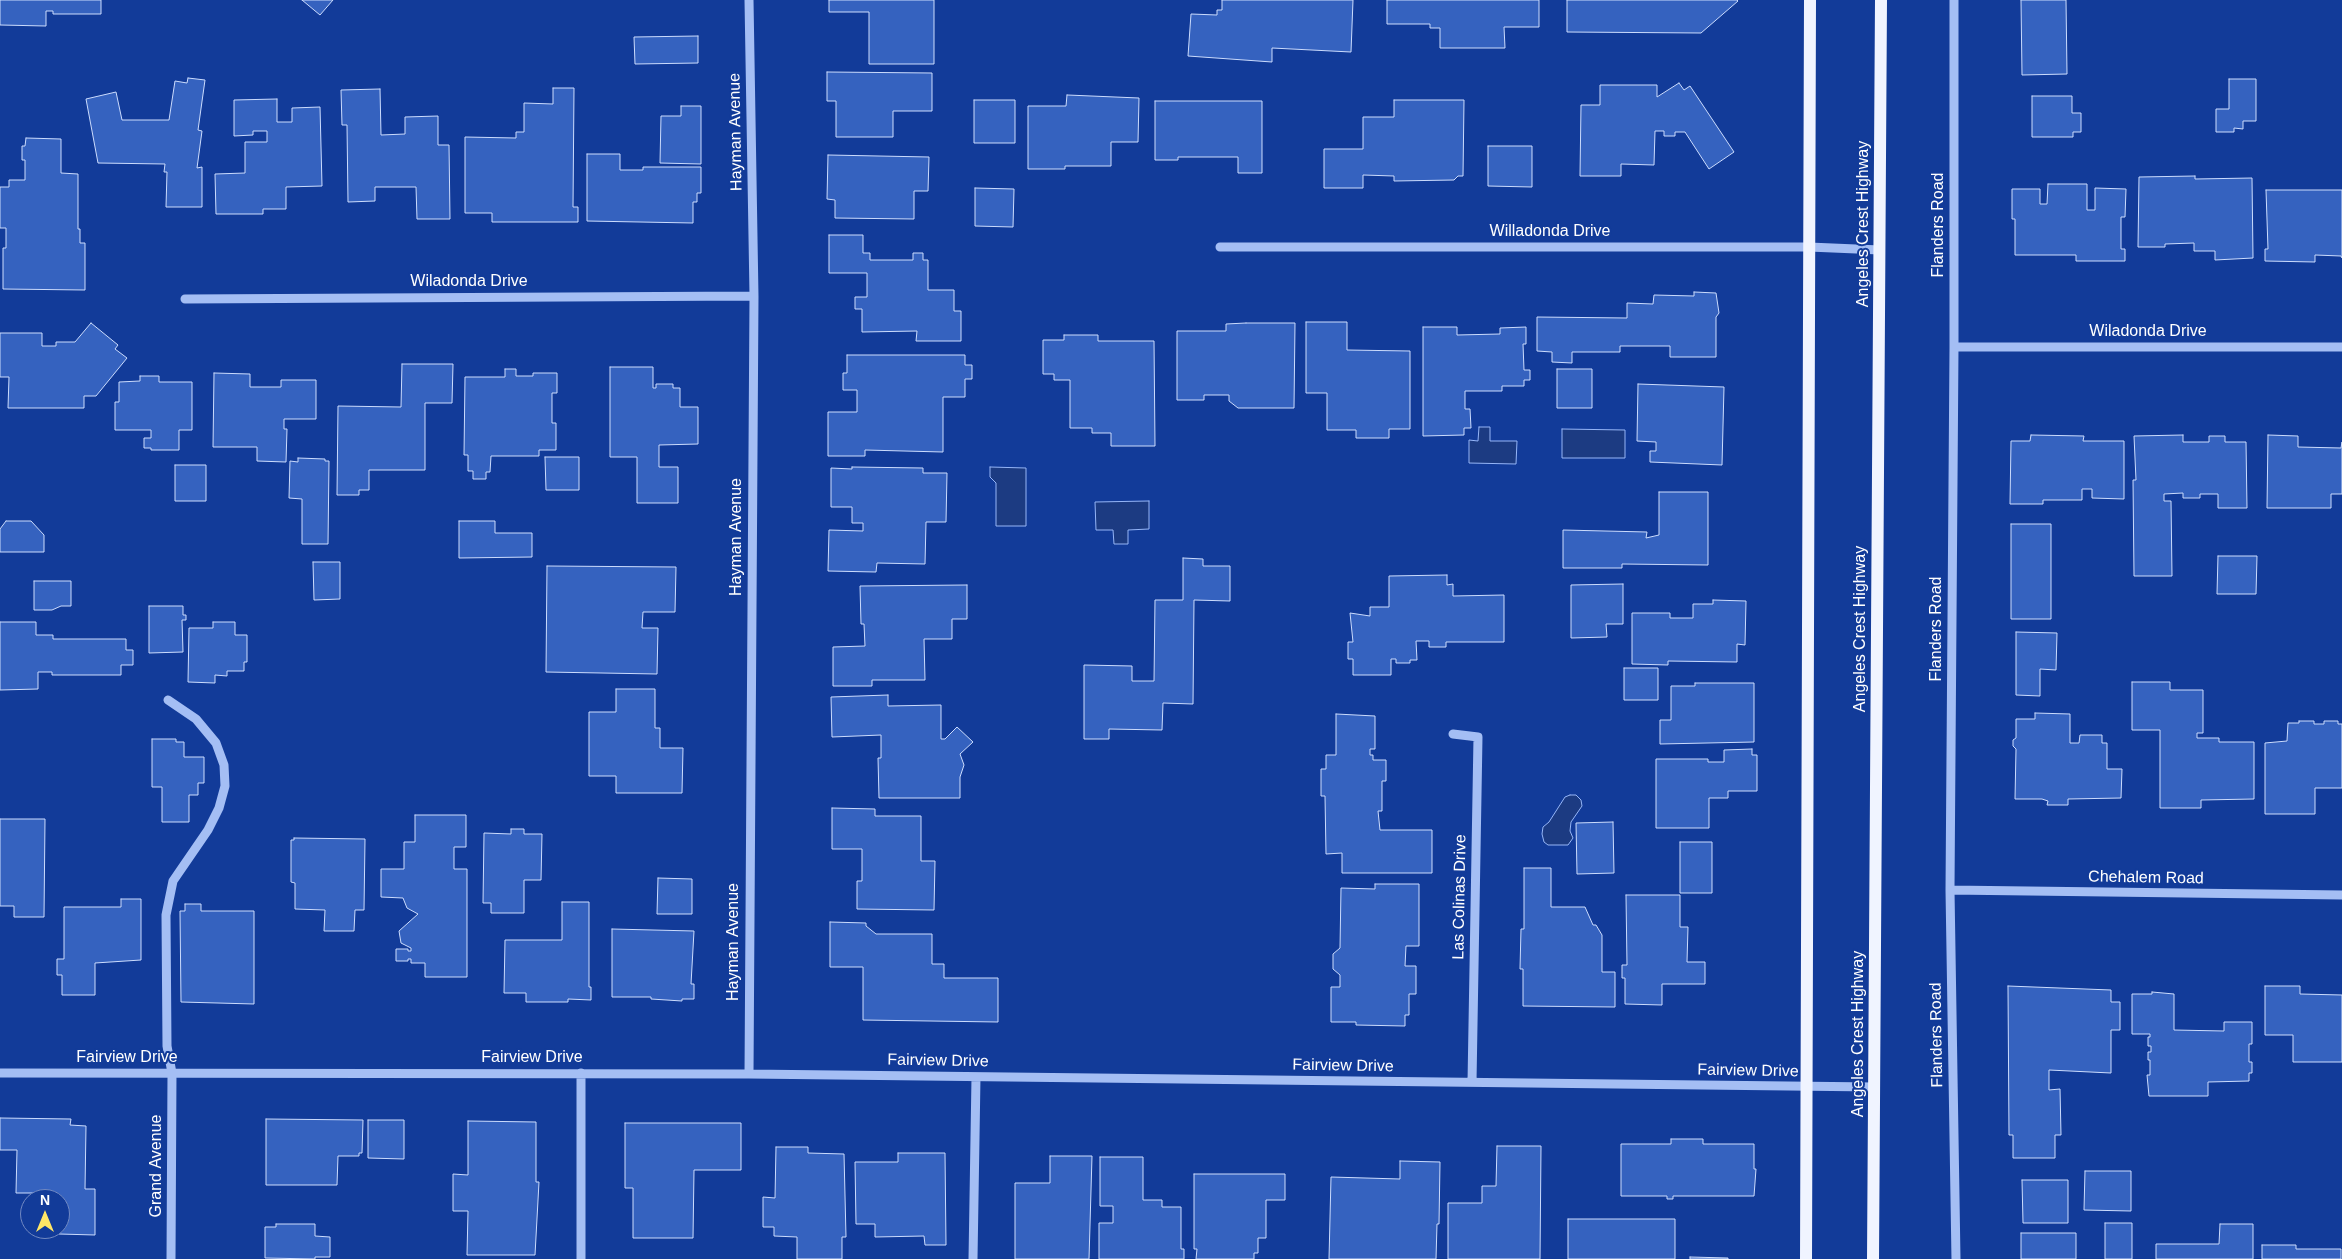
<!DOCTYPE html>
<style>
body{margin:0}
#map{position:relative;width:2342px;height:1259px;overflow:hidden;background:#123b99;font-family:Arial,sans-serif}
canvas{display:block}
.north{position:absolute;left:20px;top:1189px;width:50px;height:50px;box-sizing:border-box;background:#123b99;border:1px solid #7189c2;border-radius:50%;rotate:0deg;font-size:14px;font-weight:700;line-height:20px;text-align:center;color:#fff}
.north::after{content:'';display:block;margin:auto;width:18px;height:22px;background:#ffe666;clip-path:polygon(50% 0,100% 100%,50% 72%,0 100%)}
</style>
<div id="map">
<canvas width="2342" height="1259"></canvas>
<div class="north">N</div>
</div>
<script>
const ctx = document.querySelector('canvas').getContext('2d');
ctx.lineJoin = 'round';
function fill(path, color) {
  ctx.fillStyle = color;
  ctx.fill(path, 'evenodd');
}
function poly(rows) {
  const path = new Path2D();
  for (const r of rows) {
    path.moveTo(r[0], r[1]);
    for (let i = 2; i < r.length; i += 2) path.lineTo(r[i], r[i + 1]);
  }
  return path;
}
function strokePath(path, color, width, dash) {
  ctx.strokeStyle = color;
  ctx.lineWidth = width;
  ctx.lineCap = dash ? 'butt' : 'round';
  ctx.setLineDash(dash || []);
  ctx.stroke(path);
}
function label(font, color, halo, rows, align = 'center') {
  ctx.font = font + ' Arial,sans-serif';
  ctx.lineWidth = 4;
  ctx.setLineDash([]);
  ctx.textBaseline = 'middle';
  ctx.strokeStyle = halo;
  ctx.fillStyle = color;
  for (const [text, x, y, turn = 0] of rows) {
    ctx.save();
    ctx.translate(x, y);
    ctx.rotate((+turn || 0) * Math.PI / 180);
    ctx.textAlign = isNaN(turn) ? turn : align;
    if (halo) ctx.strokeText(text, 0, 0);
    ctx.fillText(text, 0, 0);
    ctx.restore();
  }
}
const water = poly([
 [1479,427,1490,427,1490,441,1517,441,1516,464,1469,463,1469,440,1478,441,1479,427],
 [1562,429,1625,430,1625,458,1562,458,1562,429],
 [990,467,1026,468,1026,526,996,526,996,483,990,477,990,467],
 [1149,501,1149,529,1128,530,1128,544,1114,544,1113,530,1096,530,1095,502,1149,501],
 [1570,795,1576,795,1581,800,1582,806,1571,822,1570,831,1573,838,1568,845,1548,845,1544,842,1542,834,1543,827,1549,822,1565,797,1570,795]
]);
fill(water, '#1c3b82');
strokePath(water, '#96b6f7', 1);
const building = poly([
 [0,0,101,0,101,14,53,14,53,11,46,11,46,26,0,25,0,0],
 [302,0,333,0,320,15,302,0],
 [829,0,934,0,934,64,869,64,869,12,829,12,829,0],
 [1222,0,1353,0,1351,52,1272,48,1272,62,1188,56,1191,14,1217,15,1217,10,1222,10,1222,0],
 [1387,0,1539,0,1539,27,1504,27,1505,48,1440,48,1440,28,1430,28,1430,24,1387,24,1387,0],
 [1567,0,1737,0,1738,1,1701,33,1567,32,1567,0],
 [2021,0,2066,0,2067,74,2022,75,2021,0],
 [698,36,698,63,635,64,634,37,698,36],
 [827,72,932,73,932,111,893,111,893,137,836,137,836,101,827,101,827,72],
 [188,78,205,80,198,130,202,131,197,168,202,167,202,207,166,207,167,172,164,172,165,164,98,163,86,99,116,92,122,120,169,120,175,81,187,83,188,78],
 [2229,79,2256,79,2256,121,2243,121,2243,129,2234,128,2234,132,2216,132,2216,109,2229,109,2229,79],
 [1679,83,1684,90,1690,86,1734,152,1709,169,1685,132,1675,132,1675,136,1664,136,1664,131,1655,131,1654,165,1621,164,1621,176,1580,176,1581,105,1600,105,1600,85,1657,85,1657,97,1679,83],
 [553,88,574,88,573,207,578,207,578,222,492,222,492,213,465,213,465,137,516,138,516,132,524,132,524,103,553,104,553,88],
 [380,89,381,135,405,134,405,117,438,116,438,145,449,145,450,219,417,219,416,187,375,187,375,201,348,202,347,125,342,125,341,90,380,89],
 [1067,95,1139,98,1138,142,1111,142,1111,166,1065,166,1065,169,1028,169,1028,106,1066,106,1067,95],
 [2032,96,2072,96,2072,113,2081,113,2081,132,2073,132,2073,137,2032,137,2032,96],
 [277,99,277,122,292,122,292,108,320,107,322,186,286,187,286,209,263,209,263,214,216,214,215,174,245,173,245,142,267,142,267,131,253,131,253,135,234,136,234,100,277,99],
 [974,100,1015,100,1015,143,974,143,974,100],
 [1394,100,1464,100,1463,176,1458,176,1454,180,1394,181,1394,176,1363,175,1363,188,1324,188,1324,149,1363,149,1363,117,1394,117,1394,100],
 [1155,101,1262,101,1262,173,1238,173,1238,157,1178,157,1178,160,1155,160,1155,101],
 [681,106,701,106,701,164,660,163,661,116,681,116,681,106],
 [26,138,61,139,61,173,78,174,78,229,80,229,80,243,85,243,85,290,3,289,3,248,6,248,6,228,0,228,0,187,9,187,9,180,25,180,25,160,22,160,22,146,25,146,26,138],
 [1488,146,1532,146,1532,187,1488,186,1488,146],
 [587,154,620,154,620,170,643,170,643,167,701,167,701,193,697,193,697,202,693,202,693,223,587,221,587,154],
 [828,155,929,157,928,191,914,191,914,219,835,218,835,200,827,199,828,155],
 [2195,176,2195,179,2252,178,2253,258,2215,260,2215,251,2194,251,2194,243,2165,244,2165,247,2138,247,2139,177,2195,176],
 [2048,184,2087,184,2087,210,2095,210,2095,188,2126,189,2125,217,2121,217,2121,249,2125,249,2125,261,2076,261,2076,255,2015,255,2015,219,2012,219,2012,189,2040,189,2040,204,2047,204,2048,184],
 [975,188,1014,189,1013,227,975,226,975,188],
 [2266,190,2342,190,2342,258,2341,256,2315,255,2315,262,2265,261,2265,249,2268,249,2266,190],
 [829,235,863,235,863,253,870,253,870,260,913,260,913,253,923,253,923,260,928,260,928,290,954,290,954,311,961,311,961,341,916,341,917,331,862,332,862,309,855,309,855,297,867,297,867,273,829,273,829,235],
 [1694,292,1716,293,1719,313,1716,317,1716,357,1670,357,1670,346,1620,346,1620,352,1572,352,1572,363,1552,362,1552,352,1537,351,1537,317,1627,318,1627,303,1653,304,1654,295,1694,296,1694,292],
 [1306,322,1347,322,1347,350,1410,351,1410,429,1389,429,1389,438,1356,438,1356,430,1327,430,1327,393,1306,393,1306,322],
 [91,323,118,345,115,349,127,358,96,396,84,396,84,408,8,408,9,377,0,377,0,333,42,333,42,346,56,346,56,342,75,342,91,323],
 [1246,323,1295,323,1294,408,1238,408,1229,401,1229,395,1204,395,1204,400,1177,400,1177,331,1226,331,1226,324,1246,323],
 [1423,327,1457,327,1457,335,1500,334,1500,328,1526,327,1526,344,1523,344,1524,370,1530,370,1530,380,1524,380,1524,386,1502,386,1502,391,1465,391,1465,409,1470,409,1471,428,1464,428,1464,435,1423,436,1423,327],
 [1064,335,1098,335,1098,341,1154,341,1155,446,1111,446,1111,433,1092,433,1092,428,1070,428,1070,380,1054,380,1054,374,1043,374,1043,340,1064,340,1064,335],
 [847,355,965,355,965,365,972,365,972,379,965,379,965,397,943,397,943,452,865,450,865,456,828,456,828,412,857,412,857,390,843,390,843,373,847,373,847,355],
 [402,364,453,364,452,403,425,403,425,470,369,470,369,490,359,490,359,495,337,495,338,406,401,407,402,364],
 [610,367,653,367,653,388,656,388,656,384,673,384,673,388,680,388,680,407,698,407,698,444,659,445,659,467,678,467,678,503,637,503,637,457,610,457,610,367],
 [505,369,516,369,516,376,533,376,533,373,557,373,557,393,552,393,552,423,556,423,556,450,539,450,539,456,491,456,490,472,486,472,486,479,473,479,473,471,468,471,468,455,464,455,465,377,505,377,505,369],
 [1557,369,1592,369,1592,408,1557,408,1557,369],
 [214,373,250,374,250,387,281,387,281,380,316,380,316,419,284,419,284,429,287,429,286,462,257,461,257,447,213,447,214,373],
 [140,376,159,376,159,382,192,382,192,430,179,430,179,450,151,450,151,448,144,448,144,438,151,438,151,430,115,430,115,402,119,402,119,382,140,381,140,376],
 [1638,384,1724,387,1722,465,1650,462,1650,451,1656,451,1656,442,1637,441,1638,384],
 [2031,435,2084,436,2083,441,2124,441,2124,499,2092,498,2092,489,2082,489,2082,500,2043,500,2043,504,2010,504,2011,441,2030,441,2031,435],
 [2183,435,2183,442,2209,442,2209,436,2225,436,2225,442,2246,442,2247,508,2218,508,2218,494,2200,494,2200,498,2183,498,2183,493,2164,494,2164,501,2171,501,2172,576,2134,576,2133,480,2136,480,2134,436,2183,435],
 [2268,435,2298,436,2298,447,2341,448,2342,442,2342,494,2331,494,2331,508,2267,508,2268,435],
 [545,457,579,457,579,490,546,490,545,457],
 [298,458,325,459,325,461,329,461,328,544,302,544,302,499,289,498,290,461,298,462,298,458],
 [175,465,206,465,206,501,175,501,175,465],
 [852,467,923,468,923,473,947,473,946,522,926,522,925,564,877,563,876,572,828,571,829,530,863,531,863,523,852,523,852,507,831,507,831,468,852,469,852,467],
 [1659,492,1708,492,1708,565,1622,564,1622,568,1563,568,1563,530,1647,532,1646,538,1659,535,1659,492],
 [6,521,31,521,44,535,44,552,0,552,0,529,6,521],
 [459,521,495,521,495,533,532,533,532,557,459,558,459,521],
 [2011,524,2051,524,2051,619,2011,619,2011,524],
 [2218,556,2257,556,2256,594,2217,594,2218,556],
 [1183,558,1203,559,1203,566,1230,566,1230,601,1194,600,1193,704,1163,703,1162,730,1109,729,1109,739,1084,739,1084,665,1132,666,1132,681,1154,681,1155,600,1183,600,1183,558],
 [313,562,340,562,340,599,314,600,313,562],
 [547,566,676,567,675,612,643,612,642,628,658,628,657,674,546,672,547,566],
 [1447,575,1447,585,1453,584,1453,596,1504,595,1504,642,1446,642,1446,647,1429,647,1429,641,1416,641,1417,660,1410,660,1410,663,1396,663,1396,659,1391,659,1391,675,1353,675,1353,659,1348,659,1348,642,1353,642,1350,613,1370,616,1370,607,1389,607,1389,576,1447,575],
 [34,581,71,581,71,606,61,606,52,610,34,610,34,581],
 [1623,584,1623,624,1606,624,1607,637,1571,638,1571,585,1623,584],
 [967,585,967,619,952,619,952,639,924,639,925,680,872,680,872,686,833,686,833,647,865,646,864,624,861,624,860,586,967,585],
 [1713,600,1746,601,1745,645,1737,644,1737,662,1668,661,1668,665,1632,664,1632,613,1670,613,1670,618,1693,618,1693,604,1713,604,1713,600],
 [149,606,183,606,183,615,186,615,186,620,182,620,183,652,149,653,149,606],
 [0,622,36,622,36,635,53,635,53,639,126,639,126,650,133,650,133,665,121,665,121,675,52,675,52,672,38,672,38,689,0,690,0,622],
 [213,622,235,622,235,635,247,635,247,662,244,662,244,671,227,671,227,676,215,675,215,683,188,682,189,628,213,628,213,622],
 [2016,632,2057,633,2056,670,2040,669,2040,696,2016,695,2016,632],
 [1624,668,1658,668,1658,700,1624,700,1624,668],
 [2132,682,2170,682,2170,690,2203,690,2203,733,2197,733,2197,738,2219,738,2219,742,2254,742,2254,799,2201,800,2201,808,2160,808,2160,730,2132,730,2132,682],
 [1695,683,1754,683,1754,742,1660,744,1660,720,1671,720,1671,686,1695,686,1695,683],
 [616,689,655,689,655,728,660,728,660,748,683,748,682,793,616,793,616,776,589,776,589,712,616,712,616,689],
 [888,695,888,706,941,705,941,739,945,739,957,727,973,742,960,754,964,765,960,777,960,798,879,798,878,758,881,758,881,735,832,737,831,697,888,695],
 [2035,713,2070,714,2070,743,2079,743,2080,735,2102,735,2102,743,2107,743,2107,769,2122,769,2121,798,2068,799,2068,805,2047,805,2048,801,2042,799,2015,799,2016,749,2013,746,2013,740,2016,738,2016,719,2035,719,2035,713],
 [1336,714,1375,716,1375,749,1370,749,1370,755,1373,755,1373,760,1386,760,1386,781,1382,781,1382,811,1378,811,1380,830,1432,830,1432,873,1342,873,1342,853,1326,854,1325,796,1321,796,1321,769,1326,769,1326,755,1336,755,1336,714],
 [2299,721,2314,721,2314,724,2324,724,2324,721,2338,721,2338,724,2342,724,2342,788,2315,788,2315,814,2265,814,2265,743,2287,741,2288,723,2299,723,2299,721],
 [152,739,176,739,176,742,184,742,184,757,204,757,204,783,198,783,198,795,189,795,189,822,162,822,162,787,152,787,152,739],
 [1752,749,1752,755,1757,755,1757,791,1728,791,1728,798,1709,798,1709,828,1656,828,1656,759,1708,759,1708,762,1724,762,1724,750,1752,749],
 [832,808,875,809,875,816,921,816,921,861,935,861,934,910,857,909,857,881,862,881,862,849,832,849,832,808],
 [415,815,466,815,466,847,454,847,454,869,467,869,467,977,425,977,425,963,411,963,411,959,408,959,408,961,396,961,396,949,408,949,408,951,411,951,411,948,401,943,399,931,418,914,407,908,403,898,381,897,381,869,404,869,404,842,415,842,415,815],
 [0,819,45,819,44,917,14,917,14,906,0,906,0,819],
 [1613,822,1614,873,1577,874,1576,823,1613,822],
 [511,829,524,829,524,834,542,834,541,880,524,880,524,913,491,913,491,903,483,903,484,833,511,834,511,829],
 [294,838,365,839,364,910,355,910,354,931,324,931,325,910,295,909,295,883,291,882,291,840,294,840,294,838],
 [1680,842,1712,842,1712,893,1680,893,1680,842],
 [1524,868,1551,868,1551,907,1585,907,1593,925,1596,925,1602,935,1602,972,1615,972,1615,1007,1523,1006,1523,969,1520,969,1521,929,1524,929,1524,868],
 [658,878,692,879,692,914,657,914,658,878],
 [1375,884,1419,884,1419,946,1406,946,1405,966,1416,966,1416,994,1409,994,1409,1015,1405,1015,1405,1026,1356,1025,1356,1022,1331,1022,1331,987,1340,987,1340,975,1333,969,1333,954,1340,948,1341,888,1375,889,1375,884],
 [1626,895,1680,895,1680,927,1688,927,1687,962,1705,962,1705,984,1662,984,1662,1005,1625,1004,1625,978,1622,978,1622,965,1627,965,1626,895],
 [121,899,141,899,141,960,95,963,95,995,62,995,62,975,57,975,57,959,64,959,64,907,121,907,121,899],
 [562,902,589,902,589,987,591,987,591,1000,568,999,568,1002,526,1002,526,993,504,993,505,940,562,940,562,902],
 [185,904,201,904,201,911,254,911,254,1004,181,1002,180,911,185,911,185,904],
 [830,922,866,923,866,926,876,934,932,934,932,964,944,964,944,978,998,978,998,1022,863,1020,863,967,830,967,830,922],
 [612,929,694,931,691,984,694,984,694,999,682,999,682,1001,651,999,651,997,612,997,612,929],
 [2008,986,2111,990,2111,1002,2120,1002,2120,1030,2111,1030,2111,1073,2049,1070,2049,1090,2060,1089,2061,1135,2055,1135,2055,1158,2013,1158,2013,1135,2009,1135,2008,986],
 [2265,986,2300,986,2300,994,2342,995,2342,1062,2293,1062,2293,1035,2265,1035,2265,986],
 [2152,992,2174,994,2174,1030,2224,1031,2224,1022,2252,1022,2252,1044,2249,1044,2249,1062,2252,1062,2252,1073,2249,1073,2249,1081,2208,1082,2208,1096,2149,1096,2147,1075,2150,1075,2150,1060,2148,1060,2148,1052,2151,1052,2151,1046,2148,1046,2148,1037,2150,1037,2150,1034,2132,1034,2132,994,2152,994,2152,992],
 [0,1118,71,1119,70,1125,86,1126,85,1189,95,1189,95,1235,59,1234,60,1199,44,1199,45,1193,16,1193,17,1150,0,1150,0,1118],
 [266,1119,363,1120,362,1153,359,1153,359,1156,338,1156,337,1185,266,1185,266,1119],
 [368,1120,404,1120,404,1159,368,1158,368,1120],
 [468,1121,536,1122,536,1182,539,1182,535,1255,467,1255,468,1211,453,1211,453,1174,468,1175,468,1121],
 [625,1123,741,1123,741,1170,694,1170,693,1238,633,1238,633,1188,625,1188,625,1123],
 [1671,1139,1703,1139,1703,1144,1754,1144,1754,1169,1756,1169,1754,1196,1673,1196,1673,1199,1667,1199,1667,1196,1621,1196,1621,1144,1671,1144,1671,1139],
 [1497,1146,1541,1146,1540,1259,1448,1259,1448,1203,1482,1203,1482,1186,1496,1186,1497,1146],
 [776,1147,808,1147,808,1153,844,1154,846,1237,842,1237,842,1259,797,1259,797,1237,774,1236,774,1227,763,1227,763,1197,775,1198,776,1147],
 [898,1153,945,1153,946,1245,925,1245,924,1236,875,1237,875,1224,856,1224,855,1162,898,1162,898,1153],
 [1050,1156,1092,1156,1089,1259,1015,1259,1015,1183,1050,1183,1050,1156],
 [1100,1157,1143,1157,1143,1200,1162,1200,1162,1207,1181,1207,1181,1249,1184,1249,1184,1259,1099,1259,1099,1223,1113,1223,1113,1206,1100,1206,1100,1157],
 [1400,1161,1440,1162,1439,1224,1437,1224,1436,1259,1329,1259,1331,1177,1400,1179,1400,1161],
 [2085,1171,2131,1171,2131,1211,2084,1210,2085,1171],
 [1194,1174,1285,1174,1285,1200,1266,1200,1266,1238,1258,1238,1258,1253,1254,1253,1254,1259,1196,1259,1197,1249,1194,1249,1194,1174],
 [2022,1180,2068,1180,2068,1223,2023,1223,2022,1180],
 [1568,1219,1675,1219,1675,1259,1568,1259,1568,1219],
 [2105,1223,2132,1223,2132,1259,2105,1259,2105,1223],
 [276,1224,315,1224,315,1236,330,1237,330,1257,315,1257,315,1259,265,1258,265,1227,276,1227,276,1224],
 [2220,1224,2253,1224,2253,1259,2156,1259,2156,1244,2219,1244,2220,1224],
 [2021,1233,2076,1233,2076,1259,2021,1259,2021,1233],
 [2262,1245,2296,1245,2296,1249,2341,1249,2341,1259,2262,1259,2262,1245],
 [1690,1257,1728,1258,1728,1259,1690,1259,1690,1257]
]);
fill(building, '#3562bf');
strokePath(building, '#ccdcfd', 1);
strokePath(poly([
 [1954,0,1954,347,1950,890,1956,1259],
 [1220,247,1809,247,1880,250],
 [185,299,754,296],
 [1954,347,2342,347],
 [168,700,196,719,216,743,224,765,225,786,219,808,208,830,173,881,166,915,167,1046,172,1073,171,1259],
 [1453,734,1478,737,1472,1082],
 [1950,890,2342,895],
 [0,1073,749,1074,1875,1087],
 [749,1074,754,296,749,0],
 [581,1259,581,1073],
 [973,1259,976,1077]
]), '#a4bef4', 9);
strokePath(poly([
 [1806,1259,1810,0],
 [1873,1259,1881,0]
]), '#f0f4ff', 12);
label('16px', '#fff', '#123b99', [
 ["Hayman Avenue",736,132,-91],
 ["Angeles Crest Highway",1864,224,-90],
 ["Flanders Road",1939,225,-90],
 ["Willadonda Drive",1550,232],
 ["Wiladonda Drive",469,282],
 ["Wiladonda Drive",2148,332],
 ["Hayman Avenue",737,537,-90],
 ["Angeles Crest Highway",1861,629,-90],
 ["Flanders Road",1937,629,-90],
 ["Chehalem Road",2146,878,1],
 ["Las Colinas Drive",1460,897,-89],
 ["Hayman Avenue",734,942,-90],
 ["Angeles Crest Highway",1859,1034,-90],
 ["Flanders Road",1937,1035,-91],
 ["Fairview Drive",127,1058],
 ["Fairview Drive",532,1058],
 ["Fairview Drive",938,1061,1],
 ["Fairview Drive",1343,1066,1],
 ["Fairview Drive",1748,1071,1],
 ["Grand Avenue",157,1166,-90]
]);
</script>
